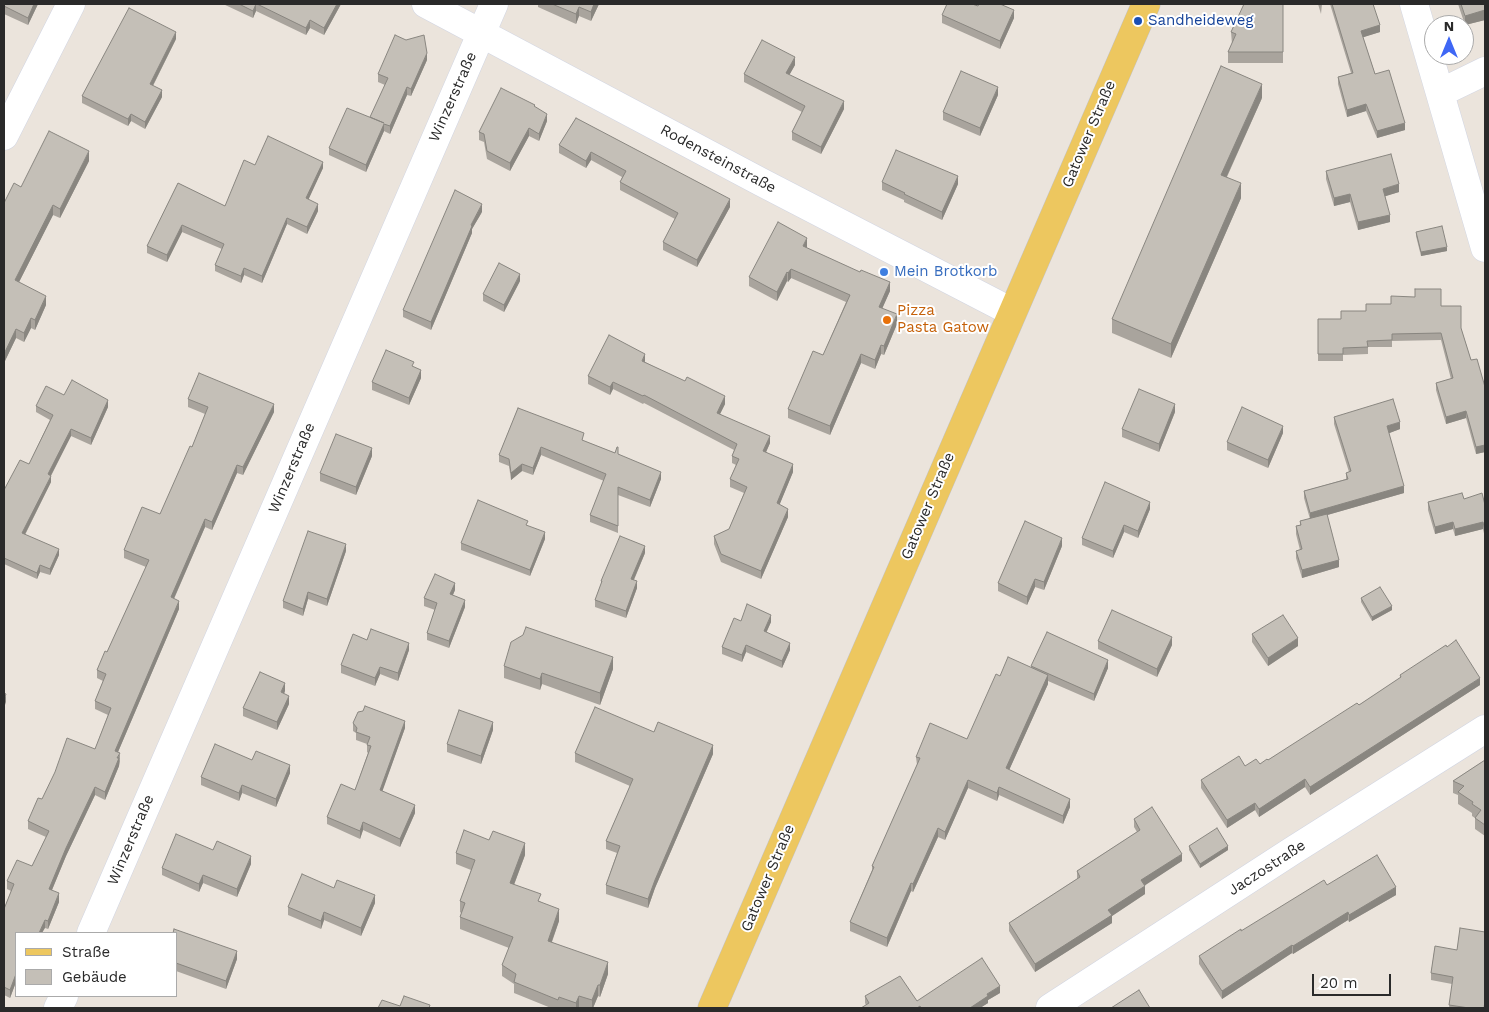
<!DOCTYPE html>
<meta charset="utf-8">
<style>
body{margin:0}
#map{position:relative;width:1489px;height:1012px;overflow:hidden;background:#ebe4dc;font-family:"Work Sans",sans-serif}
canvas{display:block}
.frame{position:absolute;inset:0;border:5px solid #2a2a2a;pointer-events:none}
.legend{position:absolute;left:15px;top:932px;width:162px;height:65px;box-sizing:border-box;background:#fff;border:1px solid #aaa;margin:0;padding:6px 9px;list-style:none;font-size:15px;color:#2a2a2a}
.legend li{display:flex;align-items:center;gap:10px;height:25px}
.legend b{width:25px;border:1px solid #aaa}
.north{position:absolute;left:1424px;top:15px;width:50px;height:50px;box-sizing:border-box;background:#fff;border:1px solid #aaa;border-radius:50%;rotate:0deg;font-size:14px;font-weight:700;line-height:20px;text-align:center;color:#2a2a2a}
.north::after{content:'';display:block;margin:auto;width:18px;height:22px;background:#3f67f5;clip-path:polygon(50% 0,100% 100%,50% 72%,0 100%)}
.scale{position:absolute;left:1312px;top:974px;width:79px;height:22px;box-sizing:border-box;border:2px solid #2a2a2a;border-top:0;padding-left:6px;font-size:15px;line-height:18px;white-space:nowrap;color:#2a2a2a;-webkit-text-stroke:4px #fff;paint-order:stroke}
</style>
<div id="map">
<canvas width="1489" height="1012"></canvas>
<div class="frame"></div>
<ul class="legend">
<li><b style="height:6px;background:#edc75f"></b>Straße</li>
<li><b style="height:14px;background:#c4bfb7"></b>Gebäude</li>
</ul>
<div class="north">N</div>
<div class="scale">20 m</div>
</div>
<script>
const ctx = document.querySelector('canvas').getContext('2d');
ctx.lineJoin = 'round';
function poly(rows) {
  const path = new Path2D();
  for (const r of rows) {
    path.moveTo(r[0], r[1]);
    for (let i = 2; i < r.length; i += 2) path.lineTo(r[i], r[i + 1]);
  }
  return path;
}
function strokePath(path, color, width, dash) {
  ctx.strokeStyle = color;
  ctx.lineWidth = width;
  ctx.lineCap = dash ? 'butt' : 'round';
  ctx.setLineDash(dash || []);
  ctx.stroke(path);
}
function fill(path, color) {
  ctx.fillStyle = color;
  ctx.fill(path, 'evenodd');
}
function label(font, color, halo, rows, align = 'center') {
  ctx.font = font + ' "Work Sans",sans-serif';
  ctx.lineWidth = 4;
  ctx.setLineDash([]);
  ctx.textBaseline = 'middle';
  ctx.strokeStyle = halo;
  ctx.fillStyle = color;
  for (const [text, x, y, turn = 0] of rows) {
    ctx.save();
    ctx.translate(x, y);
    ctx.rotate((+turn || 0) * Math.PI / 180);
    ctx.textAlign = isNaN(turn) ? turn : align;
    if (halo) ctx.strokeText(text, 0, 0);
    ctx.fillText(text, 0, 0);
    ctx.restore();
  }
}
const minor = poly([
 [426,4,761,182,1012,312],
 [1414,4,1485,248],
 [1440,93,1485,71],
 [4,136,71,4],
 [91,933,494,4],
 [58,1008,64,996],
 [1050,1008,1292,851,1485,729]
]);
const major = poly([
 [712,1008,1146,4]
]);
strokePath(minor, '#d1d5e2', 29);
strokePath(major, '#c3c3c3', 29);
strokePath(minor, '#fff', 28);
strokePath(major, '#edc75f', 28);
fill(poly([
 [4,4,38,4,28,25,4,14],
 [223,4,341,4,324,35,310,28,306,35,256,11,253,18],
 [538,4,599,4,591,21,579,16,576,24,538,7],
 [1283,4,1283,63,1228,63,1228,52,1232,44,1231,32],
 [1318,4,1322,4,1321,14],
 [1330,4,1373,4,1380,32,1363,37,1375,74,1405,130,1377,138,1366,111,1347,117,1338,84,1338,77,1351,73],
 [1458,4,1485,4,1485,20,1465,25],
 [978,6,1014,18,1000,49,942,23,942,15],
 [176,39,153,86,162,97,145,129,131,121,128,126,82,103,82,96],
 [427,60,411,96,407,95,390,134,384,131,366,172,329,155,329,148,370,118,385,85,378,82,378,74],
 [795,65,789,75,844,109,821,154,792,140,792,132,802,112,744,82,744,74],
 [998,95,980,136,943,120,943,112],
 [1262,98,1227,177,1241,198,1171,358,1112,333,1112,319],
 [535,107,547,121,539,141,529,136,510,171,487,159,484,142,479,140,479,132],
 [576,118,730,207,697,267,663,250,663,242,675,219,620,190,620,182,622,177,591,160,586,168,559,153,559,145],
 [89,161,60,218,53,215,19,282,46,305,35,330,31,328,24,342,16,338,4,363,21,187],
 [255,165,323,168,308,199,318,211,307,234,287,224,262,283,244,275,241,283,215,271,215,265,222,249,182,232,167,262,147,253,147,246,178,183,225,206],
 [1326,171,1399,192,1385,196,1390,222,1358,230,1350,202,1334,206,1326,179],
 [882,182,958,184,942,220,904,202,904,200,882,190],
 [482,212,472,229,472,233,431,330,403,317,403,310],
 [1416,232,1447,251,1421,256,1416,236],
 [807,247,807,248,890,291,882,308,897,324,884,355,881,354,875,369,861,363,830,435,788,418,788,409,823,355,846,302,791,278,788,282,787,281,777,301,749,286,749,277],
 [520,281,504,312,483,301,483,294],
 [1441,306,1461,328,1471,360,1485,387,1485,452,1476,454,1466,418,1446,424,1436,390,1436,383,1451,379,1441,340,1392,341,1392,347,1368,347,1368,354,1343,355,1343,361,1318,361,1318,319,1341,319,1366,311],
 [645,361,645,362,725,404,720,414,770,443,766,452,793,472,779,505,788,517,761,579,721,562,714,544,714,536,729,529,744,493,730,487,730,479,736,465,732,463,732,456,734,450,644,403,643,404,613,389,610,395,588,384,588,376],
 [414,367,421,378,409,405,372,390,372,382],
 [64,395,108,407,91,445,71,436,51,476,51,482,25,535,59,555,50,575,40,572,37,579,4,564,4,490,29,464,50,420,36,412,36,406],
 [188,399,274,412,243,475,237,473,212,530,205,527,174,599,179,609,118,752,120,761,119,766,105,800,95,795,66,856,52,890,59,902,48,929,45,928,16,933,16,982,10,998,4,995,4,909,11,891,7,889,7,881,32,866,46,837,28,829,28,821,42,799,95,749,108,715,95,709,95,701,103,681,97,678,97,670,107,652,146,567,124,558,124,550,160,514,192,447,205,414,188,407],
 [518,408,584,441,618,454,661,479,650,507,618,495,618,533,590,522,590,515,604,481,541,455,533,475,522,471,511,480,509,466,499,462,499,455],
 [1175,412,1159,452,1122,437,1122,429],
 [1334,417,1400,429,1389,433,1404,493,1327,515,1339,567,1302,578,1296,558,1296,551,1300,550,1296,534,1296,526,1300,525,1300,521,1310,519,1304,498,1304,491,1346,479,1346,473,1349,472,1334,424],
 [1283,433,1268,468,1227,450,1227,442],
 [372,456,356,495,320,481,320,473],
 [1464,499,1485,505,1485,538,1483,529,1455,536,1453,529,1435,534,1428,510,1428,502],
 [1150,509,1138,538,1124,532,1113,558,1082,545,1082,538],
 [545,539,530,576,461,550,461,543],
 [1062,546,1044,590,1035,587,1027,605,998,591,998,583],
 [346,551,327,606,308,599,303,616,283,608,283,601],
 [645,553,634,580,637,588,626,618,595,607,595,600,601,584,601,581],
 [455,590,453,595,465,607,449,648,427,640,427,633,435,610,424,606,424,598],
 [1361,598,1392,610,1372,621,1361,602],
 [741,621,771,622,766,632,790,650,782,668,746,652,742,662,722,654,722,647],
 [1252,634,1298,646,1268,666,1252,642],
 [1098,641,1172,645,1157,677,1098,649],
 [409,650,398,681,380,674,375,686,341,673,341,665],
 [504,666,613,669,600,705,542,684,540,690,504,678],
 [1031,666,1108,668,1094,701,1048,681,1048,684,1009,770,1070,807,1063,824,999,795,997,801,968,788,945,840,938,837,913,892,911,891,887,947,850,931,850,922,872,870,872,866,917,765,916,757,967,739,1000,676,1031,668],
 [1400,675,1480,685,1310,795,1305,787,1259,817,1255,810,1227,828,1201,788,1201,780,1245,766,1260,764,1268,760,1359,705,1400,678],
 [285,691,284,694,289,704,277,730,243,716,243,708],
 [353,723,405,728,382,791,415,813,400,847,363,830,360,839,327,824,327,817,355,790,368,753,367,752,367,744,356,740,356,733,353,731],
 [493,730,481,764,447,752,447,744],
 [654,732,713,754,655,888,648,908,606,894,606,885,617,853,606,849,606,841,630,786,575,762,575,753],
 [252,760,290,773,276,807,242,793,239,801,201,785,201,777],
 [1485,760,1485,836,1475,829,1475,818,1472,816,1472,813,1458,804,1458,795,1453,793,1453,781],
 [1134,819,1182,861,1144,885,1145,894,1112,916,1112,923,1035,972,1009,931,1009,923,1077,879,1077,871,1137,832,1134,827],
 [1189,846,1228,850,1200,868,1189,850],
 [213,850,251,864,237,897,203,883,199,892,162,875,162,868],
 [456,853,525,855,514,885,541,902,559,921,552,942,608,974,600,997,598,996,593,1008,582,1008,579,1007,579,1008,551,1008,514,993,514,984,502,976,502,965,509,948,460,929,460,917,461,913,460,912,460,901,471,870,456,864],
 [1327,885,1396,895,1349,922,1348,920,1293,954,1292,953,1222,999,1199,964,1199,956,1241,931],
 [334,888,375,903,361,936,324,920,321,929,288,915,288,907],
 [176,933,237,959,226,989,176,971],
 [1435,946,1485,1008,1449,1008,1452,984,1431,980,1431,973],
 [1000,993,988,1000,988,1003,980,1008,861,1008,866,1005,865,1003,865,996,917,1001]
]), '#a9a49d');
fill(poly([
 [34,4,38,4,28,25,28,18],
 [256,4,256,11,253,18,253,11],
 [337,4,341,4,324,35,324,28],
 [594,4,599,4,591,21,591,12],
 [579,7,579,16,576,24,576,14],
 [1014,10,1014,18,1000,49,1000,41],
 [1485,10,1485,20,1465,25,1465,16],
 [310,20,310,28,306,35,306,28],
 [1380,25,1380,32,1361,38,1361,31],
 [176,32,176,39,150,91,150,84],
 [427,53,427,60,411,96,411,89],
 [795,57,795,65,786,81,786,73],
 [1262,84,1262,98,1221,189,1221,175],
 [407,87,407,95,390,134,390,126],
 [998,87,998,95,980,136,980,128],
 [162,90,162,97,145,129,145,122],
 [844,101,844,109,821,154,821,147],
 [1366,104,1366,111,1347,117,1347,110],
 [131,114,131,121,128,126,128,119],
 [547,114,547,121,539,141,539,134],
 [1405,123,1405,130,1377,138,1377,131],
 [384,124,384,131,366,172,366,165],
 [529,128,529,136,510,171,510,163],
 [89,151,89,161,60,218,60,209],
 [591,152,591,160,586,168,586,161],
 [323,162,323,168,306,205,306,198],
 [958,176,958,184,942,220,942,212],
 [1241,183,1241,198,1171,358,1171,344],
 [1399,184,1399,192,1383,197,1383,189],
 [1350,194,1350,202,1334,206,1334,198],
 [730,199,730,207,697,267,697,260],
 [318,204,318,211,307,234,307,227],
 [482,204,482,212,472,229,472,233,431,330,431,322,471,225],
 [53,205,53,215,15,290,15,280],
 [1390,215,1390,222,1358,230,1358,222],
 [287,218,287,224,262,283,262,276],
 [182,225,182,232,167,262,167,255],
 [807,238,807,247,803,255,803,246],
 [1447,247,1447,251,1421,256,1421,252],
 [244,268,244,275,241,283,241,276],
 [791,269,791,278,788,282,788,273],
 [787,272,787,281,777,301,777,292],
 [520,274,520,281,504,312,504,305],
 [890,282,890,291,879,316,879,307],
 [46,296,46,305,35,330,35,320],
 [897,314,897,324,884,355,884,346],
 [31,318,31,328,24,342,24,333],
 [16,329,16,338,4,363,4,354],
 [881,345,881,354,875,369,875,360],
 [645,354,645,361,642,368,642,361],
 [861,354,861,363,830,435,830,426],
 [421,370,421,378,409,405,409,398],
 [613,382,613,389,610,395,610,387],
 [725,396,725,404,717,420,717,413],
 [108,400,108,407,91,445,91,438],
 [274,404,274,412,243,475,243,467],
 [1175,404,1175,412,1159,452,1159,444],
 [1466,411,1466,418,1446,424,1446,417],
 [1400,422,1400,429,1387,434,1387,426],
 [1283,426,1283,433,1268,468,1268,460],
 [71,429,71,436,48,481,48,474],
 [770,436,770,443,763,459,763,451],
 [1485,445,1485,452,1476,454,1476,447],
 [541,447,541,455,533,475,533,468],
 [372,448,372,456,356,495,356,487],
 [522,464,522,471,511,480,511,473],
 [793,464,793,472,777,511,777,503],
 [237,465,237,473,212,530,212,522],
 [661,472,661,479,650,507,650,500],
 [51,476,51,482,22,540,22,533],
 [1404,486,1404,493,1310,520,1310,513],
 [1150,502,1150,509,1138,538,1138,531],
 [788,509,788,517,761,579,761,571],
 [205,519,205,527,171,605,171,597],
 [1453,522,1453,529,1435,534,1435,527],
 [1483,522,1483,529,1455,536,1455,529],
 [1124,525,1124,532,1113,558,1113,551],
 [545,532,545,539,530,576,530,570],
 [1062,538,1062,546,1044,590,1044,582],
 [346,544,346,551,327,606,327,599],
 [645,546,645,553,631,586,631,579],
 [59,549,59,555,50,575,50,569],
 [1339,560,1339,567,1302,578,1302,570],
 [40,565,40,572,37,579,37,573],
 [1035,579,1035,587,1027,605,1027,597],
 [637,581,637,588,626,618,626,611],
 [455,583,455,590,450,601,450,594],
 [308,592,308,599,303,616,303,609],
 [465,600,465,607,449,648,449,641],
 [179,601,179,609,115,759,115,751],
 [1392,606,1392,610,1372,621,1372,617],
 [771,615,771,622,764,638,764,631],
 [1172,637,1172,645,1157,677,1157,669],
 [1298,638,1298,646,1268,666,1268,658],
 [409,643,409,650,398,681,398,673],
 [790,643,790,650,782,668,782,661],
 [746,645,746,652,742,662,742,655],
 [613,657,613,669,600,705,600,693],
 [1108,660,1108,668,1094,701,1094,694],
 [380,667,380,674,375,686,375,678],
 [542,673,542,684,540,690,540,679],
 [1048,675,1048,684,1006,777,1006,768],
 [1480,678,1480,685,1310,795,1310,787],
 [285,683,285,691,281,700,281,692],
 [6,694,6,702,4,708,4,700],
 [289,696,289,704,277,730,277,722],
 [405,721,405,728,380,798,380,790],
 [493,722,493,730,481,764,481,756],
 [713,745,713,754,655,888,648,908,648,899,655,880],
 [120,753,119,766,105,800,105,792],
 [290,765,290,773,276,807,276,799],
 [1305,779,1305,787,1259,817,1259,809],
 [968,780,968,788,945,840,945,832],
 [242,785,242,793,239,801,239,793],
 [95,787,95,795,66,856,49,897,49,889,66,848],
 [999,787,999,795,997,801,997,793],
 [1070,799,1070,807,1063,824,1063,816],
 [1255,803,1255,810,1227,828,1227,820],
 [415,805,415,813,400,847,400,839],
 [363,822,363,830,360,839,360,831],
 [938,828,938,837,913,892,913,884],
 [525,843,525,855,510,895,510,883],
 [1228,846,1228,850,1200,868,1200,864],
 [1182,854,1182,861,1141,888,1141,880],
 [251,856,251,864,237,897,237,889],
 [203,875,203,883,199,892,199,884],
 [911,883,911,891,887,947,887,938],
 [1145,886,1145,894,1112,916,1112,923,1035,972,1035,964,1108,910],
 [1396,887,1396,895,1349,922,1349,915],
 [59,893,59,902,48,929,48,921],
 [375,895,375,903,361,936,361,928],
 [559,909,559,921,548,952,548,941],
 [324,912,324,920,321,929,321,921],
 [1348,912,1348,920,1293,954,1293,946],
 [45,920,45,928,42,933,39,933],
 [1292,945,1292,953,1222,999,1222,991],
 [237,951,237,959,226,989,226,981],
 [608,962,608,974,600,997,600,985],
 [16,974,16,982,10,998,10,990],
 [598,985,598,996,593,1008,592,1008,592,1000],
 [1000,986,1000,993,988,1000,988,1003,980,1008,970,1008,987,994],
 [579,996,579,1008,576,1008,576,1003]
]), '#898680');
const building = poly([
 [4,4,34,4,28,18,4,6,4,4],
 [239,4,256,4,253,11,239,4],
 [257,4,337,4,324,28,310,20,306,28,257,4],
 [552,4,594,4,591,12,579,7,576,14,552,4],
 [947,4,972,4,978,6,979,4,1000,4,1014,10,1000,41,942,15,947,4],
 [1244,4,1283,4,1283,52,1228,52,1236,34,1231,32,1244,4],
 [1332,4,1373,4,1380,25,1361,31,1375,74,1389,70,1405,123,1377,131,1366,104,1347,110,1338,77,1353,73,1332,4],
 [1461,4,1485,4,1485,10,1465,16,1461,4],
 [129,8,176,32,150,84,162,90,145,122,131,114,128,119,82,96,129,8],
 [395,35,406,40,424,35,427,53,411,89,407,87,390,126,384,124,366,165,329,148,347,108,384,123,370,117,388,78,378,74,395,35],
 [762,40,795,57,786,73,844,101,821,147,792,132,805,106,744,74,762,40],
 [1221,66,1262,84,1221,175,1241,183,1171,344,1112,319,1221,66],
 [961,71,998,87,980,128,943,112,961,71],
 [501,88,535,105,534,106,547,114,539,134,529,128,510,163,487,151,484,134,479,132,501,88],
 [576,118,730,199,697,260,663,242,678,213,620,182,626,171,591,152,586,161,559,145,576,118],
 [49,131,89,151,60,209,53,205,15,280,46,296,35,320,31,318,24,333,16,329,4,354,4,203,14,183,21,187,49,131],
 [268,136,323,162,306,198,318,204,307,227,287,218,262,276,244,268,241,276,215,265,224,244,182,225,167,255,147,246,178,183,225,206,244,160,255,165,268,136],
 [896,150,958,176,942,212,904,194,905,193,882,182,896,150],
 [1391,154,1399,184,1383,189,1390,215,1358,222,1350,194,1334,198,1326,171,1391,154],
 [455,190,482,204,471,225,472,226,431,322,403,310,455,190],
 [778,222,807,238,803,246,860,272,861,270,890,282,879,307,897,314,884,346,881,345,875,360,861,354,830,426,788,409,813,351,823,355,850,295,791,269,788,273,787,272,777,292,749,277,778,222],
 [1442,226,1447,247,1421,252,1416,232,1442,226],
 [499,263,520,274,504,305,483,294,499,263],
 [1415,289,1441,289,1441,306,1461,306,1461,328,1471,360,1477,359,1485,387,1485,445,1476,447,1466,411,1446,417,1436,383,1453,378,1441,333,1392,334,1392,340,1367,341,1368,347,1343,348,1343,354,1318,354,1318,319,1341,319,1341,311,1366,311,1366,304,1391,304,1391,296,1415,297,1415,289],
 [609,335,645,354,642,361,685,381,687,377,725,396,717,413,770,436,763,451,793,464,777,503,788,509,761,571,721,554,714,536,729,529,747,487,730,479,739,459,732,456,737,444,644,395,643,396,613,382,610,387,588,376,609,335],
 [386,350,414,362,412,366,421,370,409,398,372,382,386,350],
 [199,373,274,404,243,467,237,465,212,522,205,519,171,597,179,601,115,751,120,753,117,758,119,758,105,792,95,787,66,848,49,889,59,893,48,921,45,920,39,933,16,933,16,974,10,990,4,987,4,909,14,884,7,881,17,860,32,866,49,831,28,821,38,798,42,799,55,772,67,738,95,749,111,708,95,701,106,674,97,670,105,651,107,652,149,560,124,550,142,507,160,514,190,446,192,447,208,407,188,399,199,373],
 [72,380,108,400,91,438,71,429,48,474,51,476,22,533,59,549,50,569,40,565,37,573,4,558,4,490,20,460,29,464,53,415,36,406,46,386,64,395,72,380],
 [1139,389,1175,404,1159,444,1122,429,1139,389],
 [1393,399,1400,422,1387,426,1404,486,1310,513,1304,491,1348,479,1346,473,1351,471,1334,417,1393,399],
 [1242,407,1283,426,1268,460,1227,442,1242,407],
 [518,408,584,433,582,440,615,453,617,447,618,447,618,454,661,472,650,500,618,487,618,526,590,515,606,474,541,447,533,468,522,464,511,473,509,459,499,455,518,408],
 [336,434,372,448,356,487,320,473,336,434],
 [1105,482,1150,502,1138,531,1124,525,1113,551,1082,538,1105,482],
 [1462,493,1464,499,1482,493,1485,505,1485,531,1483,522,1455,529,1453,522,1435,527,1428,502,1462,493],
 [478,500,528,521,526,525,545,532,530,570,461,543,478,500],
 [1327,514,1339,560,1302,570,1296,551,1302,549,1296,526,1301,525,1300,521,1327,514],
 [1025,521,1062,538,1044,582,1035,579,1027,597,998,583,1025,521],
 [308,531,346,544,327,599,308,592,303,609,283,601,308,531],
 [620,536,645,546,631,579,637,581,626,611,595,600,602,581,601,581,620,536],
 [435,574,455,583,450,594,465,600,449,641,427,633,437,603,424,598,435,574],
 [1380,587,1392,606,1372,617,1361,598,1380,587],
 [747,604,771,615,764,631,790,643,782,661,746,645,742,655,722,647,734,618,741,621,747,604],
 [1112,610,1172,637,1157,669,1098,641,1112,610],
 [1283,615,1298,638,1268,658,1252,634,1283,615],
 [526,627,613,657,600,693,542,673,540,679,504,666,511,642,523,635,526,627],
 [371,629,409,643,398,673,380,667,375,678,341,665,353,634,367,640,371,629],
 [1047,632,1108,660,1094,694,1031,666,1047,632],
 [1456,640,1480,678,1310,787,1305,779,1259,809,1255,803,1227,820,1201,780,1239,756,1245,766,1256,759,1260,764,1267,759,1268,760,1357,703,1359,705,1401,677,1400,675,1446,645,1447,647,1456,640],
 [1008,657,1048,675,1006,768,1070,799,1063,816,999,787,997,793,968,780,945,832,938,828,913,884,911,883,887,938,850,922,874,867,872,866,920,758,916,757,930,723,967,739,996,674,1000,676,1008,657],
 [260,672,285,683,281,692,289,696,277,722,243,708,260,672],
 [4,693,6,694,4,700,4,693],
 [365,706,405,721,380,790,415,805,400,839,363,822,360,831,327,817,341,784,355,790,371,746,367,745,370,737,356,732,357,728,353,723,358,712,363,711,365,706],
 [595,707,654,732,658,722,713,745,655,880,648,899,606,885,620,846,606,841,633,779,575,753,595,707],
 [459,710,493,722,481,756,447,744,459,710],
 [215,744,252,760,256,751,290,765,276,799,242,785,239,793,201,777,215,744],
 [1485,760,1485,825,1475,818,1481,810,1472,804,1473,802,1458,792,1464,786,1453,781,1485,760],
 [1152,807,1182,854,1141,880,1145,886,1108,910,1112,915,1035,964,1009,923,1080,877,1077,871,1140,830,1134,819,1152,807],
 [1217,828,1228,846,1200,864,1189,846,1217,828],
 [464,830,489,840,493,831,525,843,510,883,541,894,538,901,559,909,548,941,608,962,600,985,598,985,592,1000,579,996,576,1003,559,997,558,1000,514,982,516,974,502,965,513,937,460,917,465,903,460,901,475,860,456,853,464,830],
 [176,834,213,850,217,841,251,856,237,889,203,875,199,884,162,868,176,834],
 [1377,855,1396,887,1349,915,1348,912,1293,946,1292,945,1222,991,1199,956,1241,929,1241,931,1324,880,1327,885,1377,855],
 [302,874,334,888,337,880,375,895,361,928,324,912,321,921,288,907,302,874],
 [1460,928,1485,932,1485,1001,1484,1008,1469,1008,1449,1005,1453,977,1431,973,1435,946,1457,950,1460,928],
 [174,929,237,951,226,981,176,963,176,933,173,933,174,929],
 [982,958,1000,986,987,994,988,996,970,1008,921,1008,920,1006,917,1008,861,1008,869,1003,865,996,900,976,917,1001,982,958],
 [1139,990,1150,1008,1111,1008,1139,990],
 [404,996,430,1005,429,1008,378,1008,382,1000,400,1006,404,996]
]);
fill(building, '#c4bfb7');
strokePath(building, '#898680', 1);
for (const [x, y, r, color] of [
 [1138,21,5,"#1a4fb4"],
 [884,272,5,"#3f7fe0"],
 [887,320,5,"#e8710a"]
]) {
  const dot = new Path2D();
  dot.arc(x, y, r, 0, 2 * Math.PI);
  ctx.fillStyle = color;
  ctx.fill(dot);
  strokePath(dot, '#fff', 2);
}
label('15px', '#164399', '#fff', [
 ["Sandheideweg",1148,21]
], 'left');
label('15px', '#2a2a2a', '#fff', [
 ["Winzerstraße",453,97,-66],
 ["Gatower Straße",1089,134,-67],
 ["Rodensteinstraße",718,159,28],
 ["Winzerstraße",292,468,-67],
 ["Gatower Straße",928,506,-67],
 ["Winzerstraße",131,840,-67],
 ["Jaczostraße",1267,868,-33],
 ["Gatower Straße",768,878,-67]
]);
label('15px', '#366cbe', '#fff', [
 ["Mein Brotkorb",894,272]
], 'left');
label('15px', '#c56008', '#fff', [
 ["Pizza",897,311],
 ["Pasta Gatow",897,328]
], 'left');
</script>
